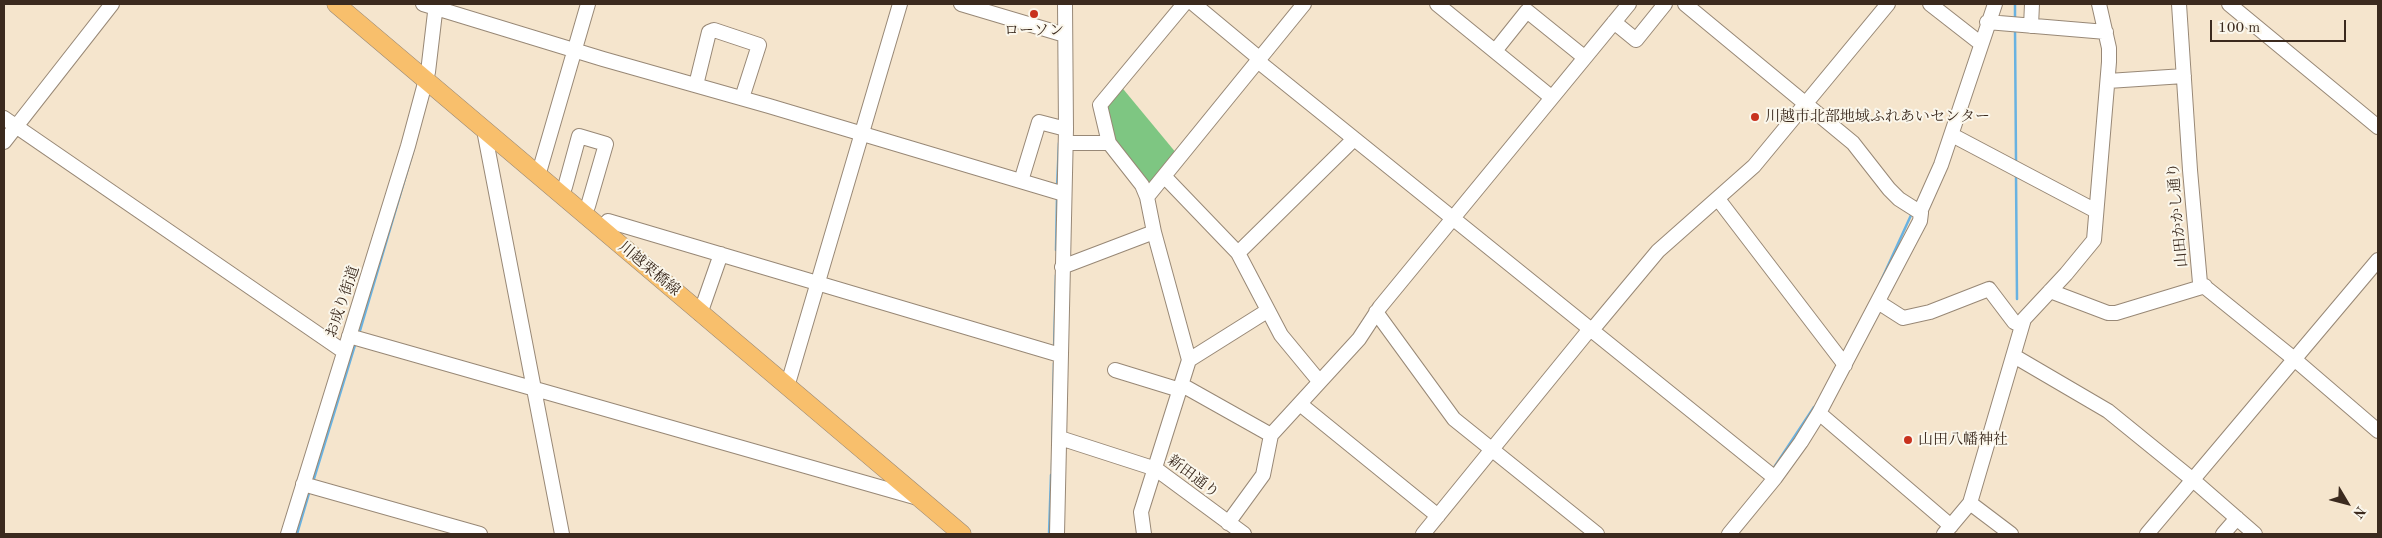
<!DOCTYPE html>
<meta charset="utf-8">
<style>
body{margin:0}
#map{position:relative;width:2382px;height:538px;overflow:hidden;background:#f5e5cd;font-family:"Old Standard TT",serif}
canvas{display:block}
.frame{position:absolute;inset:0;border:5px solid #3b2a1e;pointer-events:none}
.north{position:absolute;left:2322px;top:478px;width:50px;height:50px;-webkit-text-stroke:4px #fbf7ec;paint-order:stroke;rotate:127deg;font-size:14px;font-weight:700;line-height:20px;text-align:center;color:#3b2a1e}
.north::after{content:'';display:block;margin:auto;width:18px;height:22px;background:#3b2a1e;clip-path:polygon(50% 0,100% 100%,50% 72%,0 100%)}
.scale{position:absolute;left:2210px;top:20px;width:136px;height:22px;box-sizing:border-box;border:2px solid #3b2a1e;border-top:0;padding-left:6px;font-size:15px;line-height:18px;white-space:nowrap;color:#3b2a1e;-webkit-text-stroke:4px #fbf7ec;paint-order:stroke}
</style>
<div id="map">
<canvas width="2382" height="538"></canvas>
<div class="frame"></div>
<div class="north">N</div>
<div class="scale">100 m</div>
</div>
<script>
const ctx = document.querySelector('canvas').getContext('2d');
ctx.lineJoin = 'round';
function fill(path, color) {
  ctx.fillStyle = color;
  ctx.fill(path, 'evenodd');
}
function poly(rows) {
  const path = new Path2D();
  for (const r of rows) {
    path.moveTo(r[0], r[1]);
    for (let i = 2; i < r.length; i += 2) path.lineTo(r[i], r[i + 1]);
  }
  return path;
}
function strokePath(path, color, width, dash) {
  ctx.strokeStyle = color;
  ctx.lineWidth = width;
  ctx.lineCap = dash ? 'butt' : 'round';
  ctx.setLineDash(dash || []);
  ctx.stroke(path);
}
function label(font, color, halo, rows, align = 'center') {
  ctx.font = font + ' "Old Standard TT","Noto Serif JP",serif';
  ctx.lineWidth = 4;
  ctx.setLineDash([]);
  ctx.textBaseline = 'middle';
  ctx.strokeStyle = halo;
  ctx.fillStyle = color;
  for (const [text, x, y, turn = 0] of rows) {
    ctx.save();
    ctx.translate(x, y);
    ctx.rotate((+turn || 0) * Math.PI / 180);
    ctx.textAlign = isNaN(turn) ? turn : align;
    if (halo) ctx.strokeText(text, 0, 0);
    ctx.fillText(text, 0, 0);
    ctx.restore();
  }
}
fill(poly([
 [1119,84,1177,154,1150,188,1112,142,1102,105]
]), '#7ec682');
strokePath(poly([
 [2015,20,2015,4],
 [2015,28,2016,162],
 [2016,175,2017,299],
 [1057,187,1059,143],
 [1056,250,1057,198],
 [1880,283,1912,213],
 [359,334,414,148],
 [1054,350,1056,275],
 [1773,469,1814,407],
 [1052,470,1054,363],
 [313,482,356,342],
 [297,534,310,490],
 [1049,534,1051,475]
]), '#69b2e1', 2.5);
const minor = poly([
 [423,4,603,59,769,106,1064,194],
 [961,4,1065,35],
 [1194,4,1260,59],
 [1437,4,1551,97],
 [1685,4,1853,143,1889,189,1899,199,1921,213,1920,221,1819,413,1801,442,1775,478,1729,534],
 [1930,4,1980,43],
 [2179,4,2190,170,2200,283,2293,358,2378,431],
 [2229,4,2378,127],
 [1614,22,1636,40,1665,4],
 [1987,22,2106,32],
 [2031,26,2032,4],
 [1495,51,1527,11,1584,57],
 [1259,62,1775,478],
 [2108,81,2184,76],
 [696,85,709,32,714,30,759,45,742,98],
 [4,118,343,351],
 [484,130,562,534],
 [1952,135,2096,211],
 [4,142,112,4],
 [1066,143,1109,143],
 [538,176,588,4],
 [1164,176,1238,253,1281,335,1319,381],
 [1021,181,1039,122,1066,129],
 [559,194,565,187,579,136,606,144,588,206,582,213],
 [1147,197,1304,4],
 [1718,199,1845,365],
 [1920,212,1941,165,1995,4],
 [602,229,608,221,1060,355],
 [1238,253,1354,139],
 [1062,267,1154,232],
 [2050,291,2108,313,2116,313,2205,286],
 [1878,302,1903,318,1930,312,1989,289,2014,322,2022,326],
 [1376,312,1454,419,1597,534],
 [700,314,721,254],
 [1592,330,1658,251,1754,166,1888,4],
 [349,336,918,498],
 [2014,356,2108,411,2193,480,2255,534],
 [1189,360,1267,311],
 [1115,370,1180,390],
 [1182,385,1271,435],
 [787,387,900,4],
 [1300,404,1438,516],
 [1819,413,1951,526],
 [1060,438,1156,469,1244,534],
 [303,484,480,534],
 [1970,503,2011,534],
 [1228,523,1263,475,1271,435,1359,339,1380,307,1629,4],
 [288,534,408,146,428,72,436,4],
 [1057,534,1066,129,1065,4],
 [1144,534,1141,512,1189,360,1154,232,1147,197,1142,185,1109,143,1100,105,1184,4],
 [1423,534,1590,329],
 [1944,534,1970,503,2024,319,2066,274,2094,240,2109,62,2109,48,2099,4],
 [2147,534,2378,260],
 [2223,534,2237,518]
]);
const major = poly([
 [336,4,962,534]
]);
strokePath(minor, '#988876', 16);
strokePath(major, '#988876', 19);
strokePath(minor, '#fff', 14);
strokePath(major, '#f8bf6c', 18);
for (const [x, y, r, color] of [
 [1034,14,5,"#c8321e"],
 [1755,117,5,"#c8321e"],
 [1908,440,5,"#c8321e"]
]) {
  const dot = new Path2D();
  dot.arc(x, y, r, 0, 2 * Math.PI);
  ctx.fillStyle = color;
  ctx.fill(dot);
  strokePath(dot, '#fbf7ec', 2);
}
label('15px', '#3b2a1e', '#fbf7ec', [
 ["ローソン",1034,31,"center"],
 ["川越市北部地域ふれあいセンター",1765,117],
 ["山田八幡神社",1918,440]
], 'left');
label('15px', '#3b2a1e', '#fbf7ec', [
 ["山田かかし通り",2178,215,-95],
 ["川越栗橋線",649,269,40],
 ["お成り街道",343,302,-71],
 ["新田通り",1193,477,37]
]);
</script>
